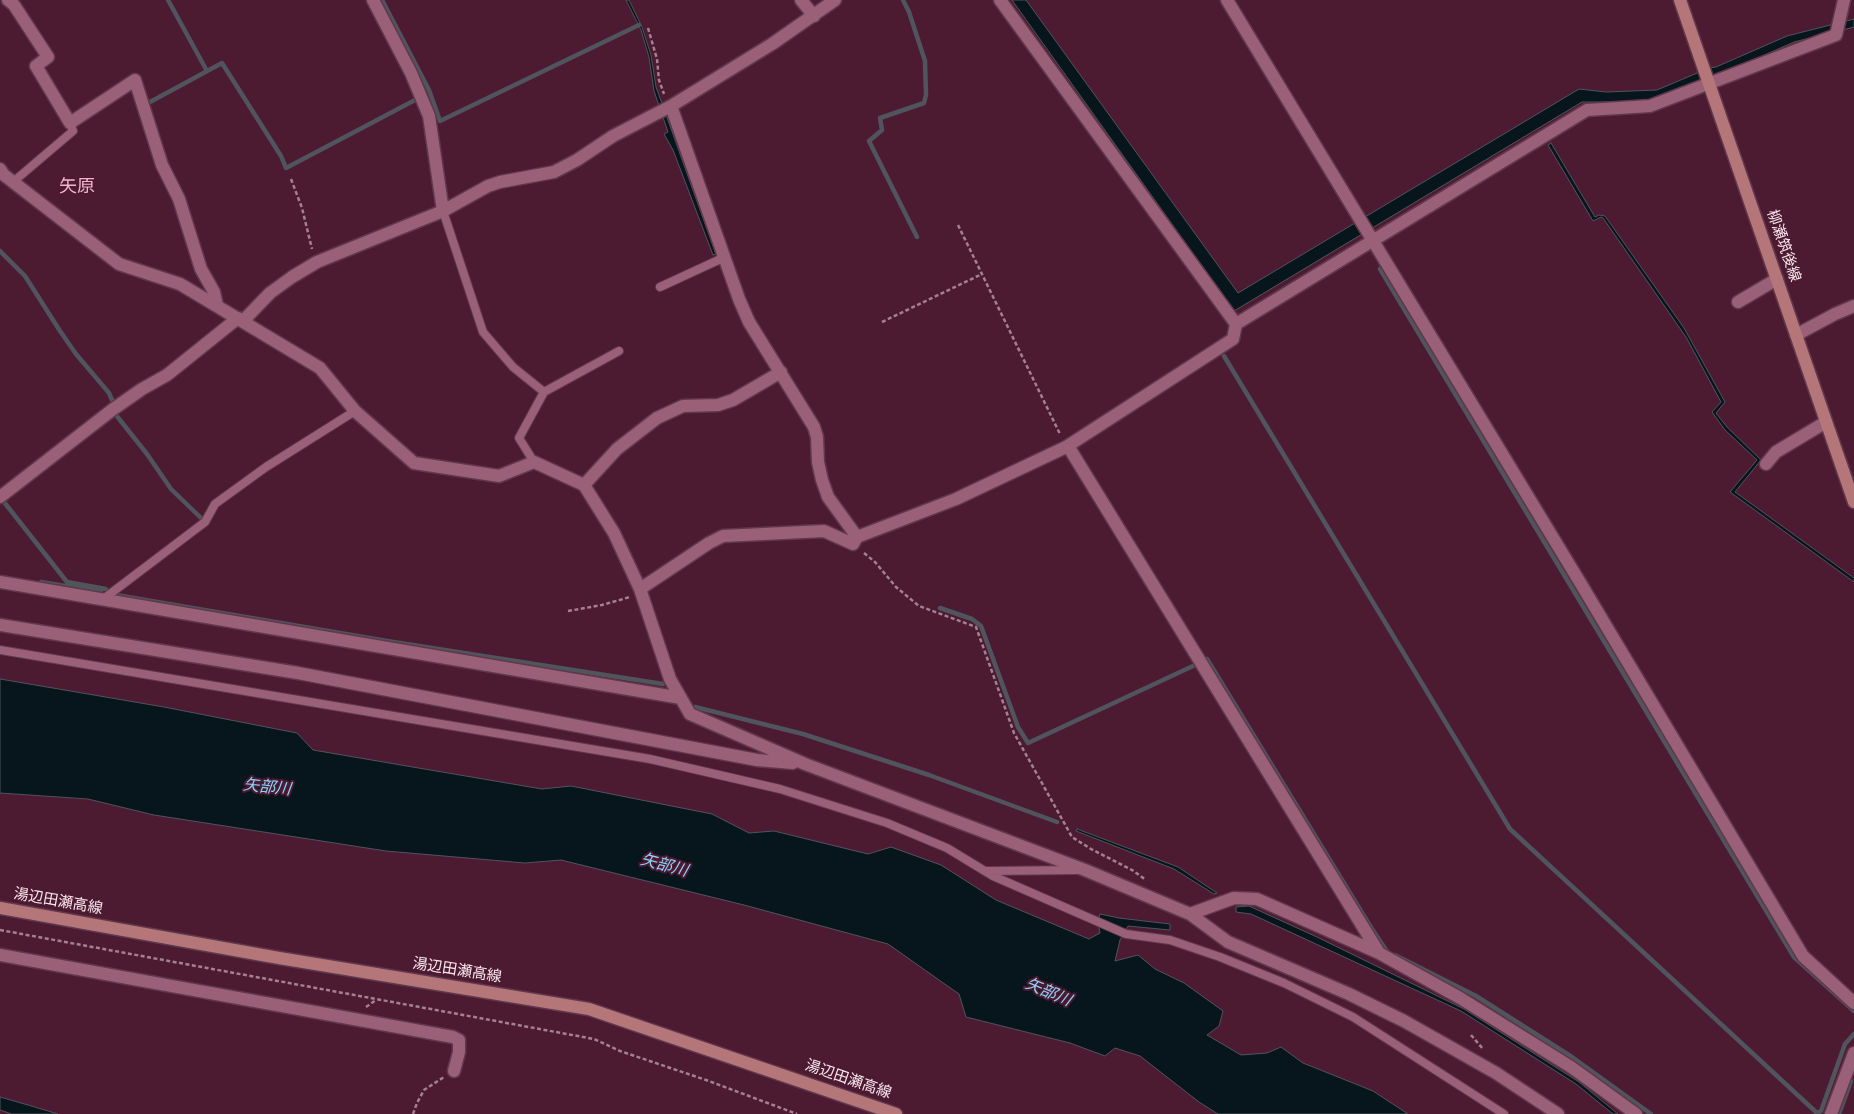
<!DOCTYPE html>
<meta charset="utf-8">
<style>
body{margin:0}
canvas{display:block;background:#4c1a31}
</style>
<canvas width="1854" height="1114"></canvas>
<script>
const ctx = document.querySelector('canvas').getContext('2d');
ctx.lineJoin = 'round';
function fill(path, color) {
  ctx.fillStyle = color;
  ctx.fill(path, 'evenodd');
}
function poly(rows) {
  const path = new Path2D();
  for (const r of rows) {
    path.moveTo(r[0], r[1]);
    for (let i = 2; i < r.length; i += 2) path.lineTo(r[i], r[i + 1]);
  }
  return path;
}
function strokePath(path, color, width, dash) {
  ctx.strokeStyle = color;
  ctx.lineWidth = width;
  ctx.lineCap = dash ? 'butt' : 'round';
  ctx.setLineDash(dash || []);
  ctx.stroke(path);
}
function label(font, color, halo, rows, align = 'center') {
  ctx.font = font + ' "Sofia Sans Condensed","Noto Sans JP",sans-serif';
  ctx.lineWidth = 4;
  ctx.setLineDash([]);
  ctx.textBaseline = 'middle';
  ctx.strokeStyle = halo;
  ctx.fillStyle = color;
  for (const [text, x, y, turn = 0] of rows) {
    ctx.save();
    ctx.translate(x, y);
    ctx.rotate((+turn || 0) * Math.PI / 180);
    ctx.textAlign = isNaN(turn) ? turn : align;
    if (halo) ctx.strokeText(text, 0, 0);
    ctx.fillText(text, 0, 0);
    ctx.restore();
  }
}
const water = poly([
 [626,0,629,0,642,27,651,55,656,87,716,254,713,255,673,150,664,134,668,132,654,91,649,57,641,30,626,0],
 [1012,0,1026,0,1238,293,1579,89,1606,92,1657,90,1709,68,1716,67,1787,36,1854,19,1854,27,1794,42,1719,75,1651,100,1628,102,1582,102,1234,311,1012,0],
 [1551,143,1595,217,1599,215,1605,216,1684,328,1725,402,1716,413,1727,427,1761,460,1735,492,1854,578,1854,582,1730,492,1757,460,1725,430,1712,412,1721,402,1686,337,1603,218,1601,217,1593,221,1548,145,1551,143],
 [0,679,164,707,297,733,313,750,542,789,571,786,712,814,749,833,774,831,868,854,891,847,941,865,996,900,1089,939,1100,933,1099,927,1101,921,1099,917,1100,914,1119,918,1170,924,1170,930,1128,926,1120,940,1115,961,1138,955,1155,969,1184,983,1223,1011,1219,1026,1207,1035,1241,1055,1267,1053,1281,1047,1303,1063,1373,1091,1408,1114,1218,1114,1199,1102,1140,1056,1115,1048,1105,1056,1070,1043,966,1017,959,994,888,944,744,905,561,860,525,863,386,851,154,815,88,799,0,793,0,679],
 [1077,829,1178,867,1217,893,1214,894,1174,869,1076,831,1077,829],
 [1249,906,1317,937,1464,1009,1579,1082,1618,1114,1613,1114,1576,1084,1461,1011,1251,914,1236,912,1236,907,1249,906],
 [0,1097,28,1105,58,1114,12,1114,0,1110,0,1097]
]);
fill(water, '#07151c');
strokePath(water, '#50545b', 1);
strokePath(poly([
 [168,0,207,71],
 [382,0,429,90,440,121,639,25],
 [903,0,909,12,925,61,926,95,924,103,880,118,882,130,869,141,917,237],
 [150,102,222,63,281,156,286,168,417,99],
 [0,251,25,276,60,331,76,354,109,393,112,400],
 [1380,269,1794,957,1854,1011],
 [1224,356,1510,829,1817,1113,1821,1111,1845,1044,1854,1034],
 [116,415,147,454,171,489,201,518],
 [4,502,67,582,106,589],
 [41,582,101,592],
 [116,595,387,641,663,684],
 [940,608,972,619,981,626,1018,727,1028,743,1193,666],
 [1207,659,1372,929,1386,950,1388,952],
 [695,707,803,734,929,775,1057,822],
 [1395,955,1476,996,1572,1057,1651,1114],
 [1839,1114,1851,1081]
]), '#50545b', 4.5);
const lane = poly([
 [13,182,73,131,70,123],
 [443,211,483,332,513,367,544,392,519,438,534,462],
 [660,287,725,257],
 [544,392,619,351],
 [102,600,205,522,215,504,266,467,355,411],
 [0,650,650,759,780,789,887,823,947,848,993,876,1126,934,1170,940,1220,957,1284,983,1353,1017,1504,1114],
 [987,871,1078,870]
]);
const street = poly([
 [8,0,14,5,48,57,36,66,70,123,135,80,162,165,179,199,201,269,214,292,217,305],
 [373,0,411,73,429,116,443,211],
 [801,0,814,16],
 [1000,0,1236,324],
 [1227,0,1581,584,1803,956,1854,1003],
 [671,106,739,299,749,322,814,427,817,437,818,462,822,480,828,497,857,537],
 [0,169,4,175,119,264,180,284,320,368,355,411,414,463,499,476,534,462,584,485,614,533,640,589,670,679,690,714,805,764,1085,870,1190,914,1228,942,1349,994,1404,1021,1496,1073,1558,1114],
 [1738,302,1777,279],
 [243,321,270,293,292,277,317,262,443,211,488,186,500,182,554,172,577,160,613,136,671,106,772,44,835,0],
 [1796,335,1835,314,1854,306],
 [1068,446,1379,953],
 [1766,464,1776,452,1826,422],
 [584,485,617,449,657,418,683,406,718,405,733,400,781,372],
 [0,497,112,410,142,389,167,375,238,318],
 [0,582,681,698],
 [640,589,709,543,723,536,824,531,853,544,857,537,956,499,1066,447,1233,339,1236,324,1587,110,1650,106,1836,35,1844,0],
 [0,625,298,673,757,760,793,763],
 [1190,914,1234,898,1257,899,1379,953,1460,998,1571,1067,1636,1114],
 [0,955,453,1037,459,1040,459,1052,454,1071],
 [1831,1114,1854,1053]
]);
const secondary = poly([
 [1680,0,1854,502],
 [0,908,279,958,589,1009,896,1114]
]);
strokePath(lane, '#60384c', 10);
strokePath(street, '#60384c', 15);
strokePath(secondary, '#60384c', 15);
strokePath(poly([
 [648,28,657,59,659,80,664,94],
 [291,179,302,208,312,249],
 [958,225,1060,434],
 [882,322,982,274],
 [864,553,875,562,896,587,919,606,976,627,1014,733,1072,837,1091,849,1132,870,1146,880],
 [568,611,602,605,630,597],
 [0,930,594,1039,620,1051,706,1080,797,1114],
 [366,1007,376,1000],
 [1471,1035,1483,1049],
 [413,1114,417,1103,424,1090,444,1077]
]), '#a48190', 2.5, [4, 2.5]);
strokePath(lane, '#9a6078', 8);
strokePath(street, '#9a6078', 12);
strokePath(secondary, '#b57679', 12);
label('15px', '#fbe7ee', '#4c1a31', [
 ["柳瀬筑後線",1783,246,71],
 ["湯辺田瀬高線",58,902,10],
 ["湯辺田瀬高線",457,971,9],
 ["湯辺田瀬高線",848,1080,19]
]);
label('italic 16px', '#8cd5fd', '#4c1a31', [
 ["矢部川",267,788,6],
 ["矢部川",664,866,15],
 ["矢部川",1048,993,23]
]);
label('18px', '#f3b3cc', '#4c1a31', [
 ["矢原",77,187]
]);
</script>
